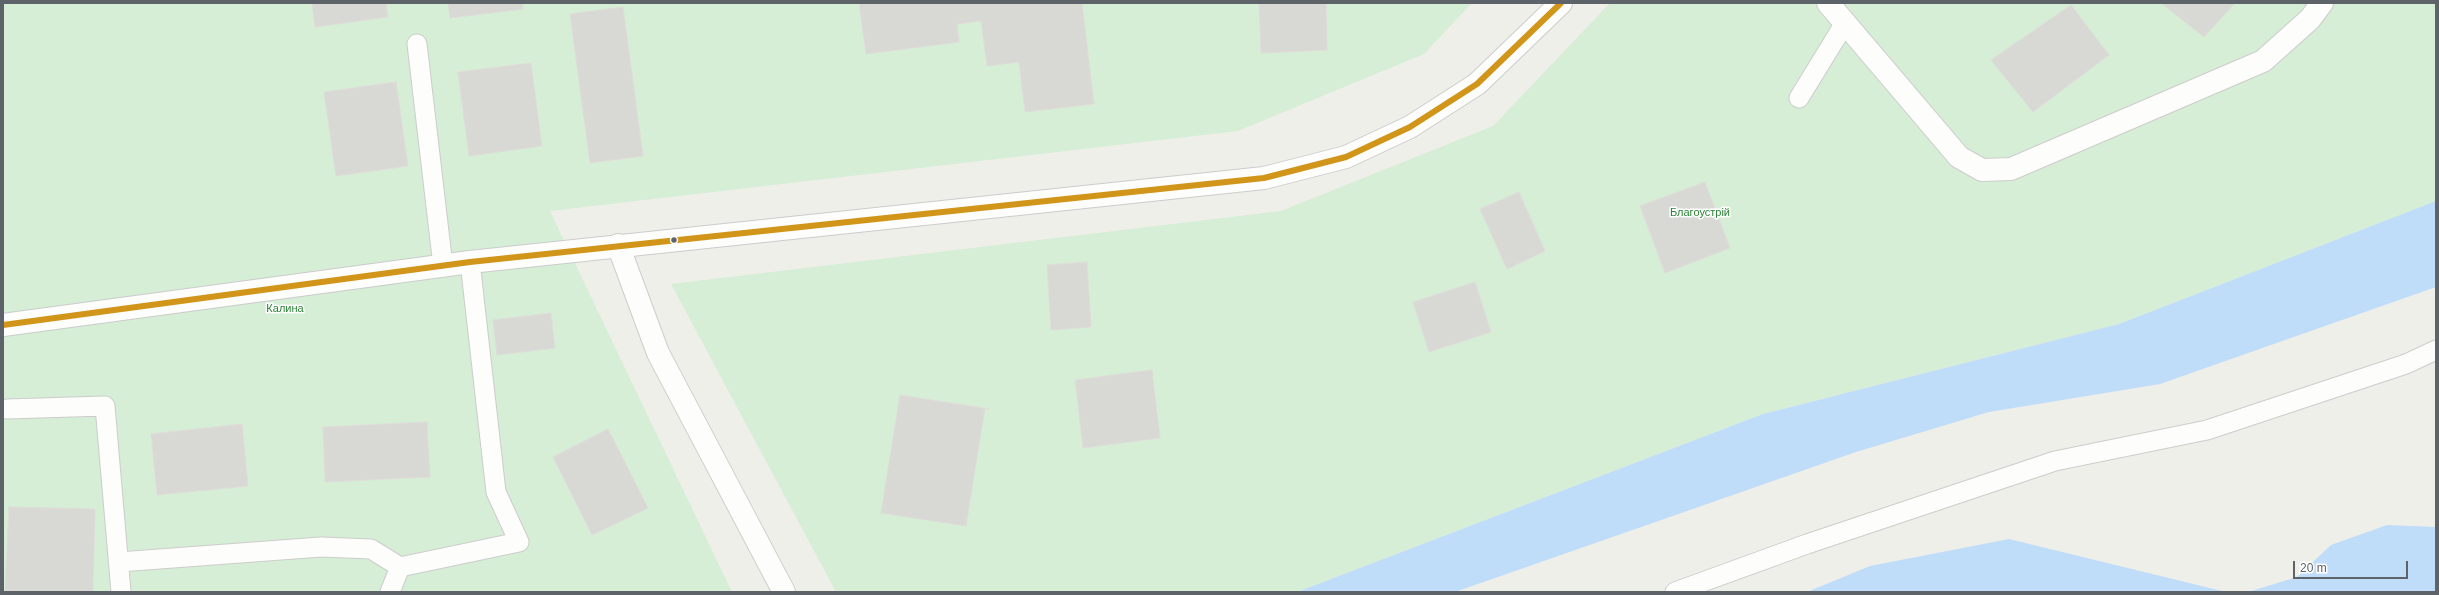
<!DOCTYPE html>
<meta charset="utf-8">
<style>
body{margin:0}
#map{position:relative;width:2439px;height:595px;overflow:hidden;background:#efefea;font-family:Arial,sans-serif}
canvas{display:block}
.frame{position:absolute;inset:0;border:4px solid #5e6269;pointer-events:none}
.scale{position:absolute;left:2293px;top:561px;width:115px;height:18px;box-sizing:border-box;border:2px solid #5e6269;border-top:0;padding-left:5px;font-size:12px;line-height:14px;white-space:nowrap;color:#5e6269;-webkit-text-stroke:3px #fff;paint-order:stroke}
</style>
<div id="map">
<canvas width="2439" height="595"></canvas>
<div class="frame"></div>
<div class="scale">20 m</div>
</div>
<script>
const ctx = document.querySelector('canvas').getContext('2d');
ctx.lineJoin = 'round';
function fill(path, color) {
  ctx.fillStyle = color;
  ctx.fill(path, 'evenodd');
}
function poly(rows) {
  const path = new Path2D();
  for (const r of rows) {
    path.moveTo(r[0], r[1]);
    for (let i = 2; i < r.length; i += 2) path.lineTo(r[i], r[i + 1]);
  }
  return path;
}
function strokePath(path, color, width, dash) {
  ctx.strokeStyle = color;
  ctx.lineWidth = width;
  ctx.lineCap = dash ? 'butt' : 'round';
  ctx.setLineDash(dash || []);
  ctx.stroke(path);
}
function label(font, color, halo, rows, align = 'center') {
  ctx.font = font + ' Arial,sans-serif';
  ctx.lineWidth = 3;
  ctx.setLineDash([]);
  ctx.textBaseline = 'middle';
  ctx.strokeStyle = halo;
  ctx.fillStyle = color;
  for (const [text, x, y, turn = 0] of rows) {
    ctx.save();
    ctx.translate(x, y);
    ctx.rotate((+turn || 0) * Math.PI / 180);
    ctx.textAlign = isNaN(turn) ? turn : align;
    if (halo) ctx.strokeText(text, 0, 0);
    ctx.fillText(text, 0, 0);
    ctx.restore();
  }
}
fill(poly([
 [3,3,1472,3,1424,54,1238,131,550,211,732,592,3,592],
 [1610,3,2436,3,2436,201,2119,324,1763,414,1297,592,836,592,671,284,1281,211,1493,126]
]), '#d6edd6');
fill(poly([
 [2436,201,2436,287,2160,384,1989,412,1856,452,1455,592,1297,592,1763,414,2119,324],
 [2387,525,2436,527,2436,592,2248,592,2297,577,2331,545],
 [2009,539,2226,592,1807,592,1870,566]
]), '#bfdcf9');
const building = poly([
 [312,3,386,3,388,17,315,27,312,3],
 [448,3,522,3,523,9,450,18,448,3],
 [859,3,1082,3,1094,104,1025,112,1019,62,987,66,981,21,957,24,959,42,866,54,859,3],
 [1259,3,1326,3,1327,50,1261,53,1259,3],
 [2161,3,2235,3,2204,37,2161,3],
 [2071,5,2109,55,2033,112,1991,60,2071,5],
 [623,7,643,156,590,163,570,14,623,7],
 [531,63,542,146,469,156,458,72,531,63],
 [396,82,408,166,336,176,324,92,396,82],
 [1705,182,1730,248,1665,273,1640,206,1705,182],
 [1519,192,1545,251,1507,269,1480,209,1519,192],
 [1087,262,1091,327,1051,330,1047,265,1087,262],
 [1475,282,1491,332,1429,352,1413,302,1475,282],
 [551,313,555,348,497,355,493,320,551,313],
 [1152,370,1160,438,1083,448,1075,380,1152,370],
 [900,395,989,409,985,408,966,526,881,513,900,395],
 [427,422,430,477,325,482,323,427,427,422],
 [242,424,248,486,157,495,151,434,242,424],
 [608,429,648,508,592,535,553,457,608,429],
 [9,507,95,509,93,592,5,592,9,507]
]);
fill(building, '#d8d8d5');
strokePath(building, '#dfded9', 1);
const lane = poly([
 [417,44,443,266],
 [1799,98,1845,23],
 [7,409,105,406,121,592],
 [119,562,321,547,371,549,400,567,390,592],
 [400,567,519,542,496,492,470,262],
 [1675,592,1807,544,2055,461,2207,430,2406,364,2436,350]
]);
const street = poly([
 [1828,3,1959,157,1982,170,2011,169,2263,61,2310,19,2322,3],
 [618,245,658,353,784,592]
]);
const secondary = poly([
 [3,325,470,262,1264,178,1346,157,1410,127,1477,84,1561,3]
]);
strokePath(lane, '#cccdcc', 21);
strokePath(street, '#cccdcc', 24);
strokePath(secondary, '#cbcccc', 24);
strokePath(lane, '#fdfdfc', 19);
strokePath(street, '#fdfdfc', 22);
strokePath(secondary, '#fdfdfc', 22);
strokePath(poly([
 [3,325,470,262,1264,178,1346,157,1410,127,1477,84,1561,3]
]), '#d1951a', 6);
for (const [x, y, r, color] of [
 [674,240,3.5,"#5e6269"]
]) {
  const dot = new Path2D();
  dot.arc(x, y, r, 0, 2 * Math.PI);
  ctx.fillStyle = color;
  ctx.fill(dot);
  strokePath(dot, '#fff', 1.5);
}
label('11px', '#2b8236', '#fff', [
 ["Благоустрій",1700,213],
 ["Калина",285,309]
]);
</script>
